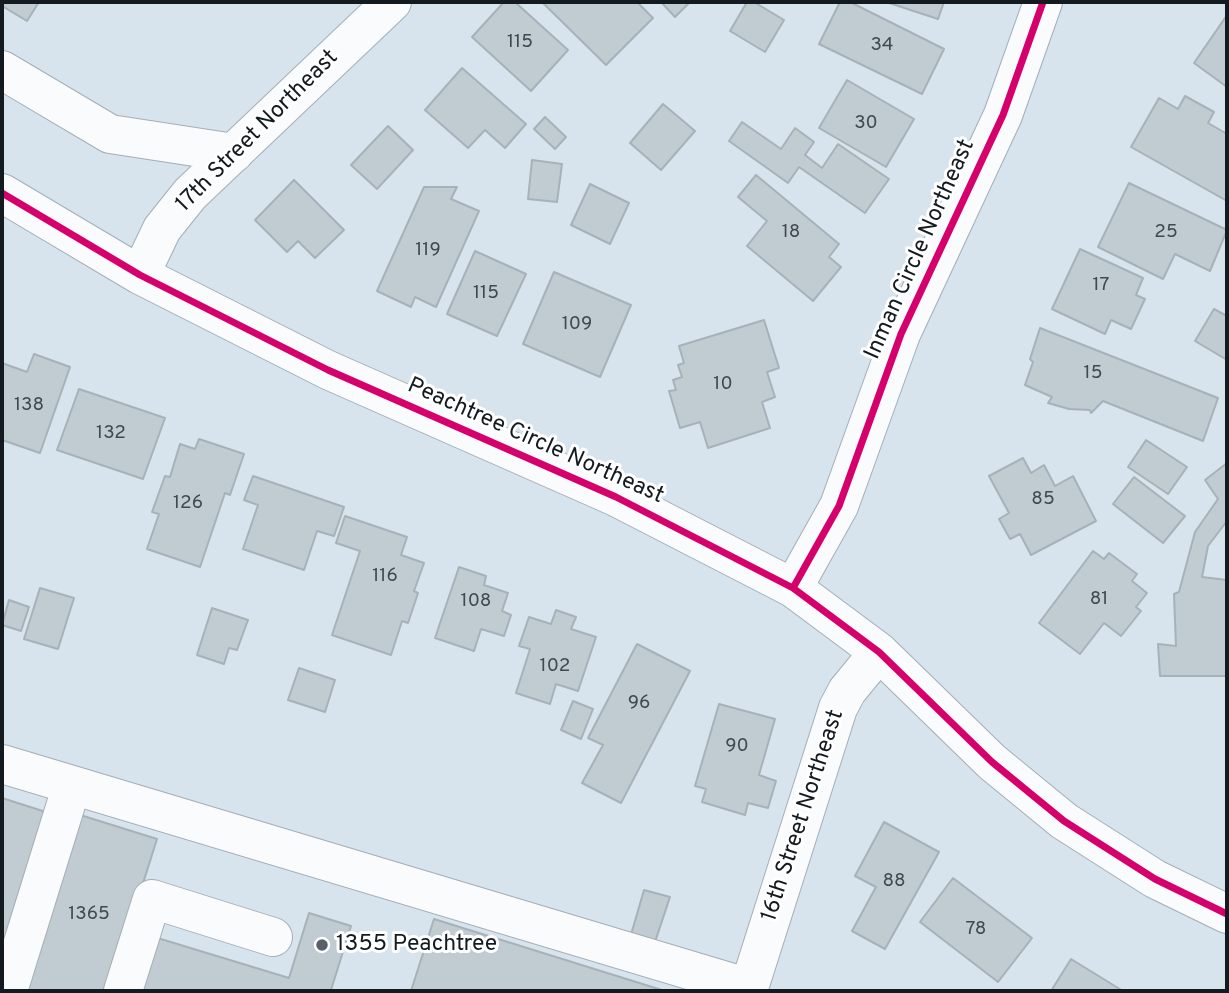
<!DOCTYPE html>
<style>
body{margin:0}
#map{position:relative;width:1229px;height:993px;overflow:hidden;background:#d7e3ed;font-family:Overpass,sans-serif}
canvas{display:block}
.frame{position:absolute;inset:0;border:4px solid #131b21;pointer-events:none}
</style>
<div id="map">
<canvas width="1229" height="993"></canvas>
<div class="frame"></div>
</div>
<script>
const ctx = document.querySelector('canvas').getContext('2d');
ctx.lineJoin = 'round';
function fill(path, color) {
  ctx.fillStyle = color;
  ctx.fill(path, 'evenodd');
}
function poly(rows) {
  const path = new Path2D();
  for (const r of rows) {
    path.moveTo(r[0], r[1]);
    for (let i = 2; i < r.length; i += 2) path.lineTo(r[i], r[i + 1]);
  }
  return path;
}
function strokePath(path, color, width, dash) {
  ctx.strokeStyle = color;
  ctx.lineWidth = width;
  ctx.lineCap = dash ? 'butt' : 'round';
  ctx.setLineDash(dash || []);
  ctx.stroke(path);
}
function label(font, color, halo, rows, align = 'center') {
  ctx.font = font + ' Overpass,sans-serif';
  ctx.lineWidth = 6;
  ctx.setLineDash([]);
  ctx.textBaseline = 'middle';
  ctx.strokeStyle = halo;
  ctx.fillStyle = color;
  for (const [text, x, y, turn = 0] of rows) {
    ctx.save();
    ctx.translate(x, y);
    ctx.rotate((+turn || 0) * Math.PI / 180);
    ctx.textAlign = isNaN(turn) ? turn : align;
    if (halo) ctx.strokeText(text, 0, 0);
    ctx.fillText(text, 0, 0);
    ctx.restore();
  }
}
const building = poly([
 [2,2,39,2,27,21,2,6,2,2],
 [504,2,515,2,568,50,531,91,472,37,504,2],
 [542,2,637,2,653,18,606,65,542,2],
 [661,2,690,2,675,17,661,2],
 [747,2,754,2,784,20,765,52,730,31,747,2],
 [840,2,850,2,944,49,922,94,819,44,840,2],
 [886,2,944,2,938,19,886,2],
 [1227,15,1227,87,1194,63,1227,15],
 [462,68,526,124,505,148,485,130,468,148,425,110,462,68],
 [847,80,914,119,886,167,819,128,847,80],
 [1185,96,1214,112,1208,123,1227,134,1227,201,1131,147,1159,98,1178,109,1185,96],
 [663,104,695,131,661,170,630,143,663,104],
 [545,117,566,137,555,149,534,129,545,117],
 [742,122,781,149,795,128,814,142,805,155,822,168,838,144,889,179,865,213,799,167,788,183,729,141,742,122],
 [388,126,413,150,377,189,351,165,388,126],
 [532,160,562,164,557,202,528,199,532,160],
 [756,175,839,244,829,257,841,267,813,301,747,246,767,221,738,197,756,175],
 [294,180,344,230,315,258,298,241,287,252,255,220,294,180],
 [1129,183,1227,230,1210,271,1175,254,1163,279,1098,247,1129,183],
 [590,184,629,203,610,244,571,225,590,184],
 [424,187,457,187,451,199,479,211,436,307,415,297,411,307,377,291,424,187],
 [1080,249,1143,278,1136,295,1145,299,1131,329,1111,320,1105,334,1052,309,1080,249],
 [475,251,526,274,497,336,447,314,475,251],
 [554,272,631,305,600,377,523,344,554,272],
 [1214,309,1227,316,1227,360,1195,341,1214,309],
 [764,320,779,368,767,372,775,397,762,402,770,428,708,448,700,422,680,428,669,391,676,390,673,380,682,377,678,365,684,363,679,346,764,320],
 [1040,328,1218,398,1203,441,1103,401,1091,413,1090,410,1069,409,1048,403,1052,397,1025,385,1033,362,1030,359,1040,328],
 [34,354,70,367,40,453,2,440,2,363,27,372,34,354],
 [79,389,165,418,143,479,57,450,79,389],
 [199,439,244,454,230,495,225,493,200,567,147,549,159,514,152,512,165,476,170,477,180,444,195,449,199,439],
 [1146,440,1187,467,1168,494,1128,467,1146,440],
 [1023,458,1031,473,1044,465,1055,486,1073,476,1096,521,1031,555,1020,534,1010,539,999,519,1009,513,989,476,1023,458],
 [1227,463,1227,521,1208,546,1202,577,1227,580,1227,676,1160,676,1158,644,1176,646,1174,594,1179,592,1195,532,1218,499,1205,480,1227,463],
 [253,476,344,507,334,536,317,531,304,570,243,549,258,505,244,500,253,476],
 [1134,477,1185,516,1163,543,1113,504,1134,477],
 [345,516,407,537,401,555,424,563,414,591,418,593,408,623,402,621,391,655,332,635,360,551,336,543,345,516],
 [1093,551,1104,559,1109,553,1137,574,1132,581,1147,593,1136,607,1141,611,1121,636,1104,623,1080,654,1039,623,1093,551],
 [459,567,486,576,484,585,508,593,502,611,511,615,504,636,481,629,474,651,435,638,459,567],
 [40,588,74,598,58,649,24,639,40,588],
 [9,600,29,607,21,631,2,625,9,600],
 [212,608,248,620,237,650,229,648,224,664,197,655,212,608],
 [556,610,576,617,571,629,596,637,578,691,556,684,550,704,516,693,530,649,519,646,529,617,551,624,556,610],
 [637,644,690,671,621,803,582,783,603,745,588,738,637,644],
 [299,668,335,680,325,712,288,700,299,668],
 [573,701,593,709,581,739,561,730,573,701],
 [719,704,775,719,759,775,776,781,768,808,748,803,745,815,702,802,706,789,695,786,719,704],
 [2,798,49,813,2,965,2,798],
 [77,814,157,839,109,991,21,991,77,814],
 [884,822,939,852,885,949,852,931,876,887,855,876,884,822],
 [953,878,1032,938,998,982,920,922,953,878],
 [644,890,670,897,654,945,630,938,644,890],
 [309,913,351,926,331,990,335,991,134,991,151,936,289,978,309,913],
 [434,919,665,991,411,991,434,919],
 [1071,959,1123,991,1051,991,1071,959]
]);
fill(building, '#c1cbd2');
strokePath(building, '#a7b2b8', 2);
const minor = poly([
 [2,70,110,134,234,153],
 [2,193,140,275,328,370,616,497,793,588,879,652,992,762,1064,821,1155,879,1227,914],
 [140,275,162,229,190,194,392,2],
 [793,588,839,506,901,334,1003,115,1043,2],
 [2,764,749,988],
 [8,991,72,785],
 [123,991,152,899,273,937],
 [748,991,838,708,847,691,879,652]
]);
strokePath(minor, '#a5aeb5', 40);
strokePath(minor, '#f9fbfc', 38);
strokePath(poly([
 [2,193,140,275,328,370,616,497,793,588,879,652,992,762,1064,821,1155,879,1227,914],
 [793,588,839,506,901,334,1003,115,1043,2]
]), '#d6006c', 7);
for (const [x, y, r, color] of [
 [322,945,7,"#586168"]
]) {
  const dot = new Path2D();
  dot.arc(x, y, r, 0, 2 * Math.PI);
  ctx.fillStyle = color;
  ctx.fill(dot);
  strokePath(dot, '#fff', 2.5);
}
label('19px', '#40494f', null, [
 ["115",520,43],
 ["34",882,46],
 ["30",866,124],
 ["18",791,233],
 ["25",1166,233],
 ["119",428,251],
 ["17",1101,286],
 ["115",486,294],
 ["109",577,325],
 ["15",1093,374],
 ["10",723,385],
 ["138",29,406],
 ["132",111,434],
 ["85",1043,500],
 ["126",188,504],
 ["116",385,577],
 ["81",1099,600],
 ["108",476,602],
 ["102",555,667],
 ["96",639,704],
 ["90",737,747],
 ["88",894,882],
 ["1365",89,915],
 ["78",976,930]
]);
label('23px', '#131b21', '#fff', [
 ["17th Street Northeast",258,132,-45],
 ["Inman Circle Northeast",921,250,-66],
 ["Peachtree Circle Northeast",535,442,24],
 ["16th Street Northeast",804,816,-72]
]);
label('23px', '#131b21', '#fff', [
 ["1355 Peachtree",336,945]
], 'left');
</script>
